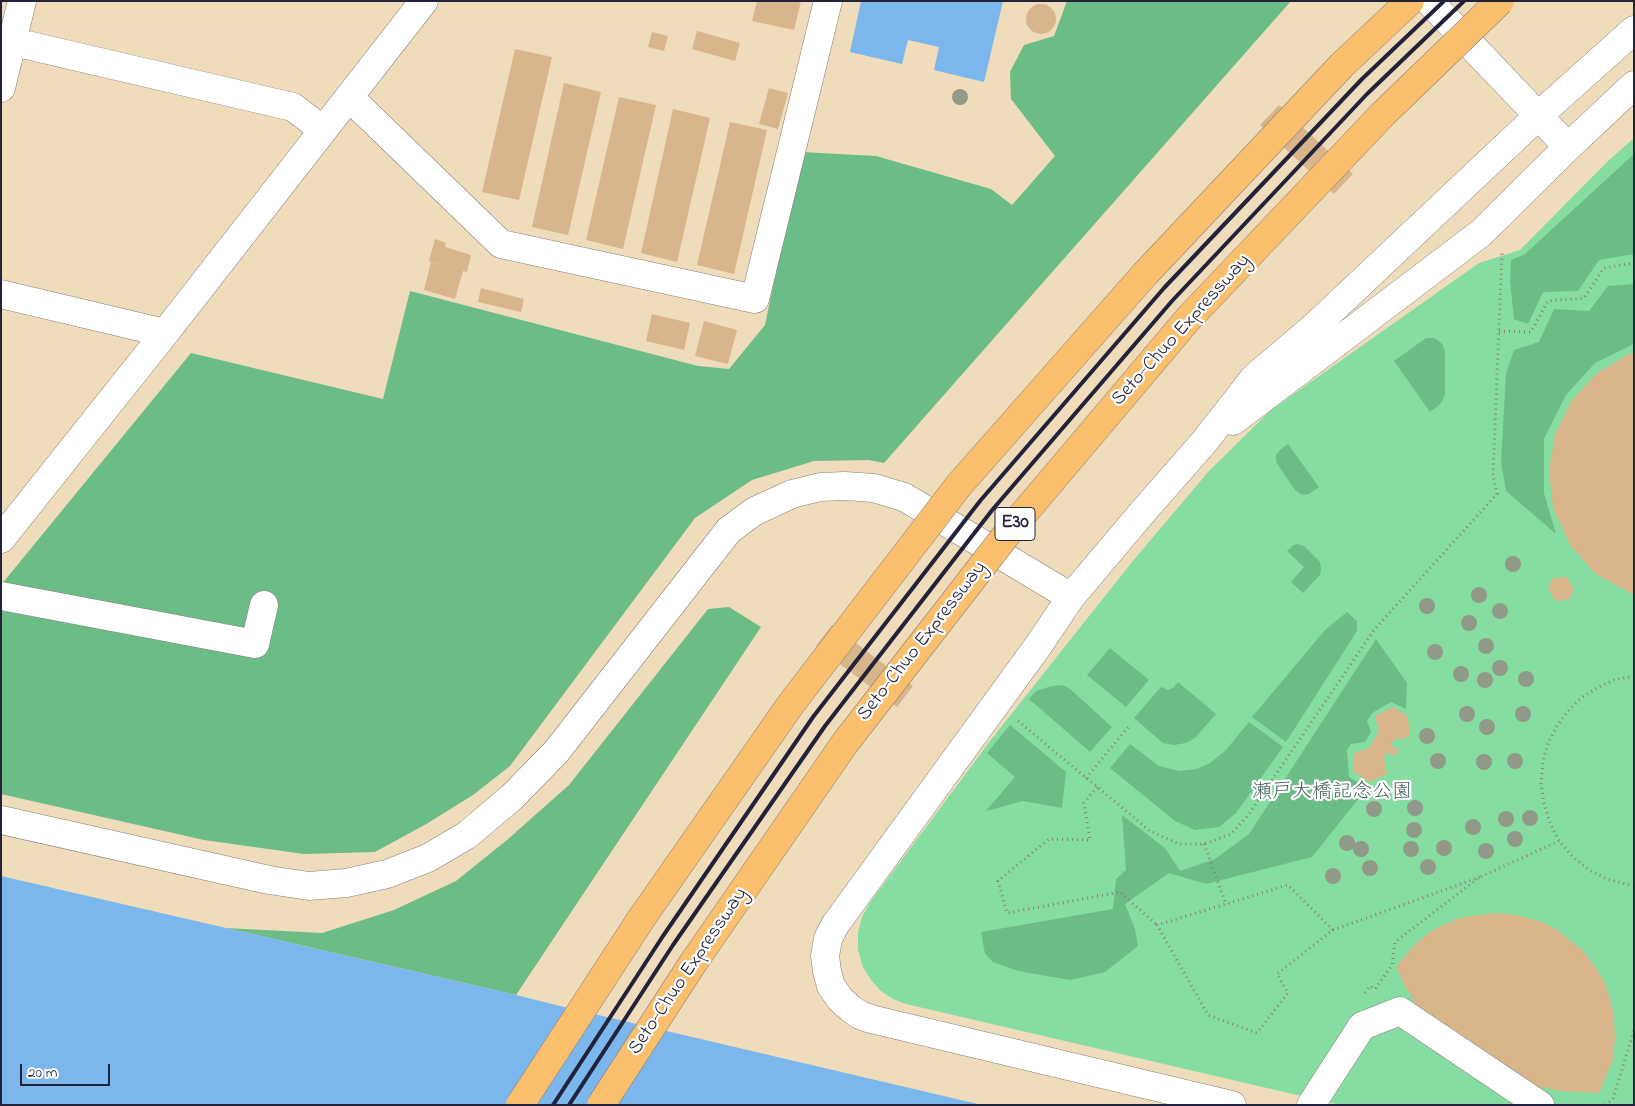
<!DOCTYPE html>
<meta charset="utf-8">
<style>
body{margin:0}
#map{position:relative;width:1635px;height:1106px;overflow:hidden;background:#eedcba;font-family:"Indie Flower",sans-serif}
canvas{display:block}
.frame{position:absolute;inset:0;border:2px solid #22223b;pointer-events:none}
.scale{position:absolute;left:20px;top:1064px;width:90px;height:22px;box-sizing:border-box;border:2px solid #22223b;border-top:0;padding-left:6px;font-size:15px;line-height:18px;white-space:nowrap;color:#22223b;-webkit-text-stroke:4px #fff;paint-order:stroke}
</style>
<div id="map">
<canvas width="1635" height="1106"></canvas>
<div class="frame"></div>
<div class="scale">20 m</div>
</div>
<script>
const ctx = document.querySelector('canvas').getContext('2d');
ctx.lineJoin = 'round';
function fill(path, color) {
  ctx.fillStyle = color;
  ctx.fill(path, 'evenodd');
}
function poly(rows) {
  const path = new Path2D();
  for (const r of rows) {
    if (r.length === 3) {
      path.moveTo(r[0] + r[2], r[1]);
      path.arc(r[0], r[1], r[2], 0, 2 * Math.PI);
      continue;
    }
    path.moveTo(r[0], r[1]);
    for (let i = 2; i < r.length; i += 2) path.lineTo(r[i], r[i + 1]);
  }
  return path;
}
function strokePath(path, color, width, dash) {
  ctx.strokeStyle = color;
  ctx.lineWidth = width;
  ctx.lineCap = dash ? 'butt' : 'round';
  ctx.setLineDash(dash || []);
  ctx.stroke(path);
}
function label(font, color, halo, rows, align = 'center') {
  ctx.font = font + ' "Indie Flower","Klee One",sans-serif';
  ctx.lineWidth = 4.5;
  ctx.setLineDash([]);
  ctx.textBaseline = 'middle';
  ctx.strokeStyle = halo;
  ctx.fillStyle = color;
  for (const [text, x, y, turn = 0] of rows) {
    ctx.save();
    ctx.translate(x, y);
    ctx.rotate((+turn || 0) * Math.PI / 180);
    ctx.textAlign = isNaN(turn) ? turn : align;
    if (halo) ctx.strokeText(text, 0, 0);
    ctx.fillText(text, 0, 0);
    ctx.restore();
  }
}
fill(poly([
 [1634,138,1634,1105,1340,1105,906,1004,893,999,881,991,871,980,863,967,858,950,858,932,862,917,869,904,990,741,1132,562,1209,471,1271,410,1479,263,1520,250,1607,162]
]), '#86dda2');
fill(poly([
 [1067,1,1291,1,884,463,869,460,814,461,752,480,695,518,510,766,473,795,428,823,375,852,304,854,204,840,1,794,1,585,191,353,383,399,410,291,698,366,729,369,765,325,801,152,876,156,991,189,1012,205,1055,156,1011,99,1010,72,1024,45,1054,36],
 [1634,154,1634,254,1599,260,1578,291,1543,292,1528,324,1514,319,1510,281,1511,260,1525,254],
 [1634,284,1634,344,1595,363,1566,395,1544,439,1544,493,1556,534,1506,491,1501,462,1506,373,1514,350,1539,342,1554,309,1589,311,1608,286],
 [1426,338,1433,338,1438,340,1443,345,1445,352,1445,394,1443,400,1439,405,1430,412,1394,361],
 [1288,444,1319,487,1309,494,1302,495,1295,490,1276,462,1276,455,1280,450],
 [1298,544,1304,546,1320,562,1321,569,1320,575,1303,593,1291,582,1304,567,1287,551,1293,545],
 [729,607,761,627,516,995,226,928,322,933,394,910,456,881,507,840,569,785,708,609],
 [1347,612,1357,621,1357,631,1286,742,1252,717,1325,630],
 [1376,639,1407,683,1406,709,1391,702,1372,713,1367,721,1371,732,1365,742,1351,744,1347,750,1349,777,1367,788,1312,857,1206,884,1169,873,1125,904,1135,929,1138,946,1105,972,1070,980,1018,971,993,962,985,954,981,932,1113,909,1116,879,1126,870,1122,815,1165,848,1180,871,1215,859,1249,834],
 [1110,648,1149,680,1126,707,1087,675],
 [1178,682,1216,714,1195,738,1186,743,1174,745,1163,743,1134,718,1161,687,1168,690,1173,688],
 [1062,685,1069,688,1112,727,1090,752,1029,699,1036,691,1052,686],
 [1249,722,1283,747,1236,813,1219,827,1195,830,1175,821,1110,768,1130,744,1159,766,1179,771,1197,769,1210,763,1225,751],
 [1010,725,1066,772,1062,808,1023,801,986,811,1015,777,987,753]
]), '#6cbc88');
fill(poly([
 [861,1,1003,1,984,82,934,70,939,47,908,40,902,64,850,52],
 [1,876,516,995,560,1006,982,1105,1,1105]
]), '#7bb6ed');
fill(poly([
 [757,1,801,1,794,30,752,21],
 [1041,19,15],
 [697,31,740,43,735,61,692,49],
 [652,32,668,36,664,51,648,47],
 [515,49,552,57,519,200,482,192],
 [564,83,601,92,568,235,532,227],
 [769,88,788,93,778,129,759,124],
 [619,97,656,105,623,249,586,240],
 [1279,105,1353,174,1334,194,1260,125],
 [673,109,710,118,677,262,641,253],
 [730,122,767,130,734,274,697,265],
 [435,239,446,243,445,247,471,255,467,272,463,271,455,299,424,290,431,262,447,266,429,261],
 [481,288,524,299,521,312,478,302],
 [652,314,690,323,684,350,646,341],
 [704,321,737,330,728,364,695,356],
 [1634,353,1634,595,1596,574,1570,545,1553,508,1549,471,1555,434,1572,400,1597,373,1629,354],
 [1567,577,1574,590,1569,600,1555,601,1548,588,1553,578],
 [832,625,913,686,897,707,816,646],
 [1393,707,1408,716,1410,737,1394,740,1391,745,1399,750,1395,757,1387,752,1384,757,1387,774,1369,782,1354,772,1354,753,1369,748,1379,731,1375,716],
 [1493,913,1510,914,1525,917,1542,922,1559,931,1583,951,1594,965,1604,981,1610,998,1614,1016,1615,1037,1613,1059,1599,1093,1561,1091,1531,1085,1430,1022,1416,1005,1405,986,1396,967,1415,944,1428,933,1441,926,1460,918]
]), '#d8b58b');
const minor = poly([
 [1429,1,1568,147],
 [1,39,293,107,323,130],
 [1,88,22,1],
 [349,97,501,244,755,299,828,1],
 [1,294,165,333],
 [1233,421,1481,233,1568,147,1634,85],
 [1,539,165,333,424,1],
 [1,596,255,644,264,605],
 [1,820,269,880,309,886,346,883,387,874,428,858,467,835,512,797,556,752,729,530,755,511,792,494,820,487,845,486,874,488,904,497,1071,597],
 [1232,1105,871,1019,860,1015,851,1009,840,999,831,986,827,971,825,956,828,939,835,925,1038,646,1071,597,1141,514,1204,442,1255,377,1314,327,1538,116,1634,30],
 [1311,1105,1362,1026,1400,1011,1540,1105]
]);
strokePath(minor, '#887f7a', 29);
strokePath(poly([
 [1499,331,1531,332,1548,301,1584,298,1604,268,1634,263],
 [1634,676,1614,680,1597,688,1581,698,1568,711,1557,726,1548,743,1543,762,1541,783,1544,803,1550,823,1559,841,1573,857,1589,870,1607,879,1634,886],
 [1018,721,1150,831,1179,844,1204,844,1231,834,1249,814,1374,630,1497,494,1493,475,1502,252],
 [1086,778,1130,725],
 [1097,787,1084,803,1090,840,1049,839,998,881,1007,913,1120,892,1157,925],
 [1204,844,1226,904],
 [1333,930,1288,885,1157,925,1208,1015,1257,1033,1288,993,1277,974,1333,930,1480,877],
 [1365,993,1370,986,1375,989,1392,965,1395,942,1480,877,1559,841],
 [1605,1105,1613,1099,1634,1030]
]), '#887f7a', 3, [1, 4]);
strokePath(minor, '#fff', 28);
strokePath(poly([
 [553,1105,663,936,813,717,980,501,1164,288,1362,79,1444,1],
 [569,1105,673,945,825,726,993,509,1172,301,1367,94,1464,1]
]), '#22223b', 4);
const highwayBridge = poly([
 [520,1105,641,919,791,704,959,485,1145,274,1342,65,1410,1],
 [601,1105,693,963,845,743,1014,525,1189,318,1383,114,1500,1]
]);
strokePath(highwayBridge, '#887f7a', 29, []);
strokePath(highwayBridge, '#f9bf6d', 28);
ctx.fillStyle = '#919988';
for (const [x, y] of [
 [960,97],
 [1513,564],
 [1479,595],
 [1427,606],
 [1500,611],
 [1469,623],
 [1486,646],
 [1435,652],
 [1500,668],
 [1461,674],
 [1526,679],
 [1485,680],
 [1467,714],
 [1523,714],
 [1487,727],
 [1427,736],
 [1438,761],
 [1515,761],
 [1484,762],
 [1415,808],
 [1374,809],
 [1530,818],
 [1506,819],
 [1473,827],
 [1414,830],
 [1515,839],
 [1347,843],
 [1444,848],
 [1361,849],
 [1411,849],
 [1486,851],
 [1428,867],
 [1370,868],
 [1333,876]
]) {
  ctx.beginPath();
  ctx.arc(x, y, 8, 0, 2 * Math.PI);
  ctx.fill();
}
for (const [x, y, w] of [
 [1015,524,40]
]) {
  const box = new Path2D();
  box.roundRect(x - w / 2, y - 16.5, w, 33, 4);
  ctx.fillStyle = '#fff';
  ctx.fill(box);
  strokePath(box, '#22223b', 1);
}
label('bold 19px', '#22223b', null, [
 ["E30",1015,524]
]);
label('20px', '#22223b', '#fff', [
 ["Seto-Chuo Expressway",1182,331,-48],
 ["Seto-Chuo Expressway",923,642,-52],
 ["Seto-Chuo Expressway",689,972,-56]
]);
label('20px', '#45635f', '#fff', [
 ["瀬戸大橋記念公園",1332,794]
]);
</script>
